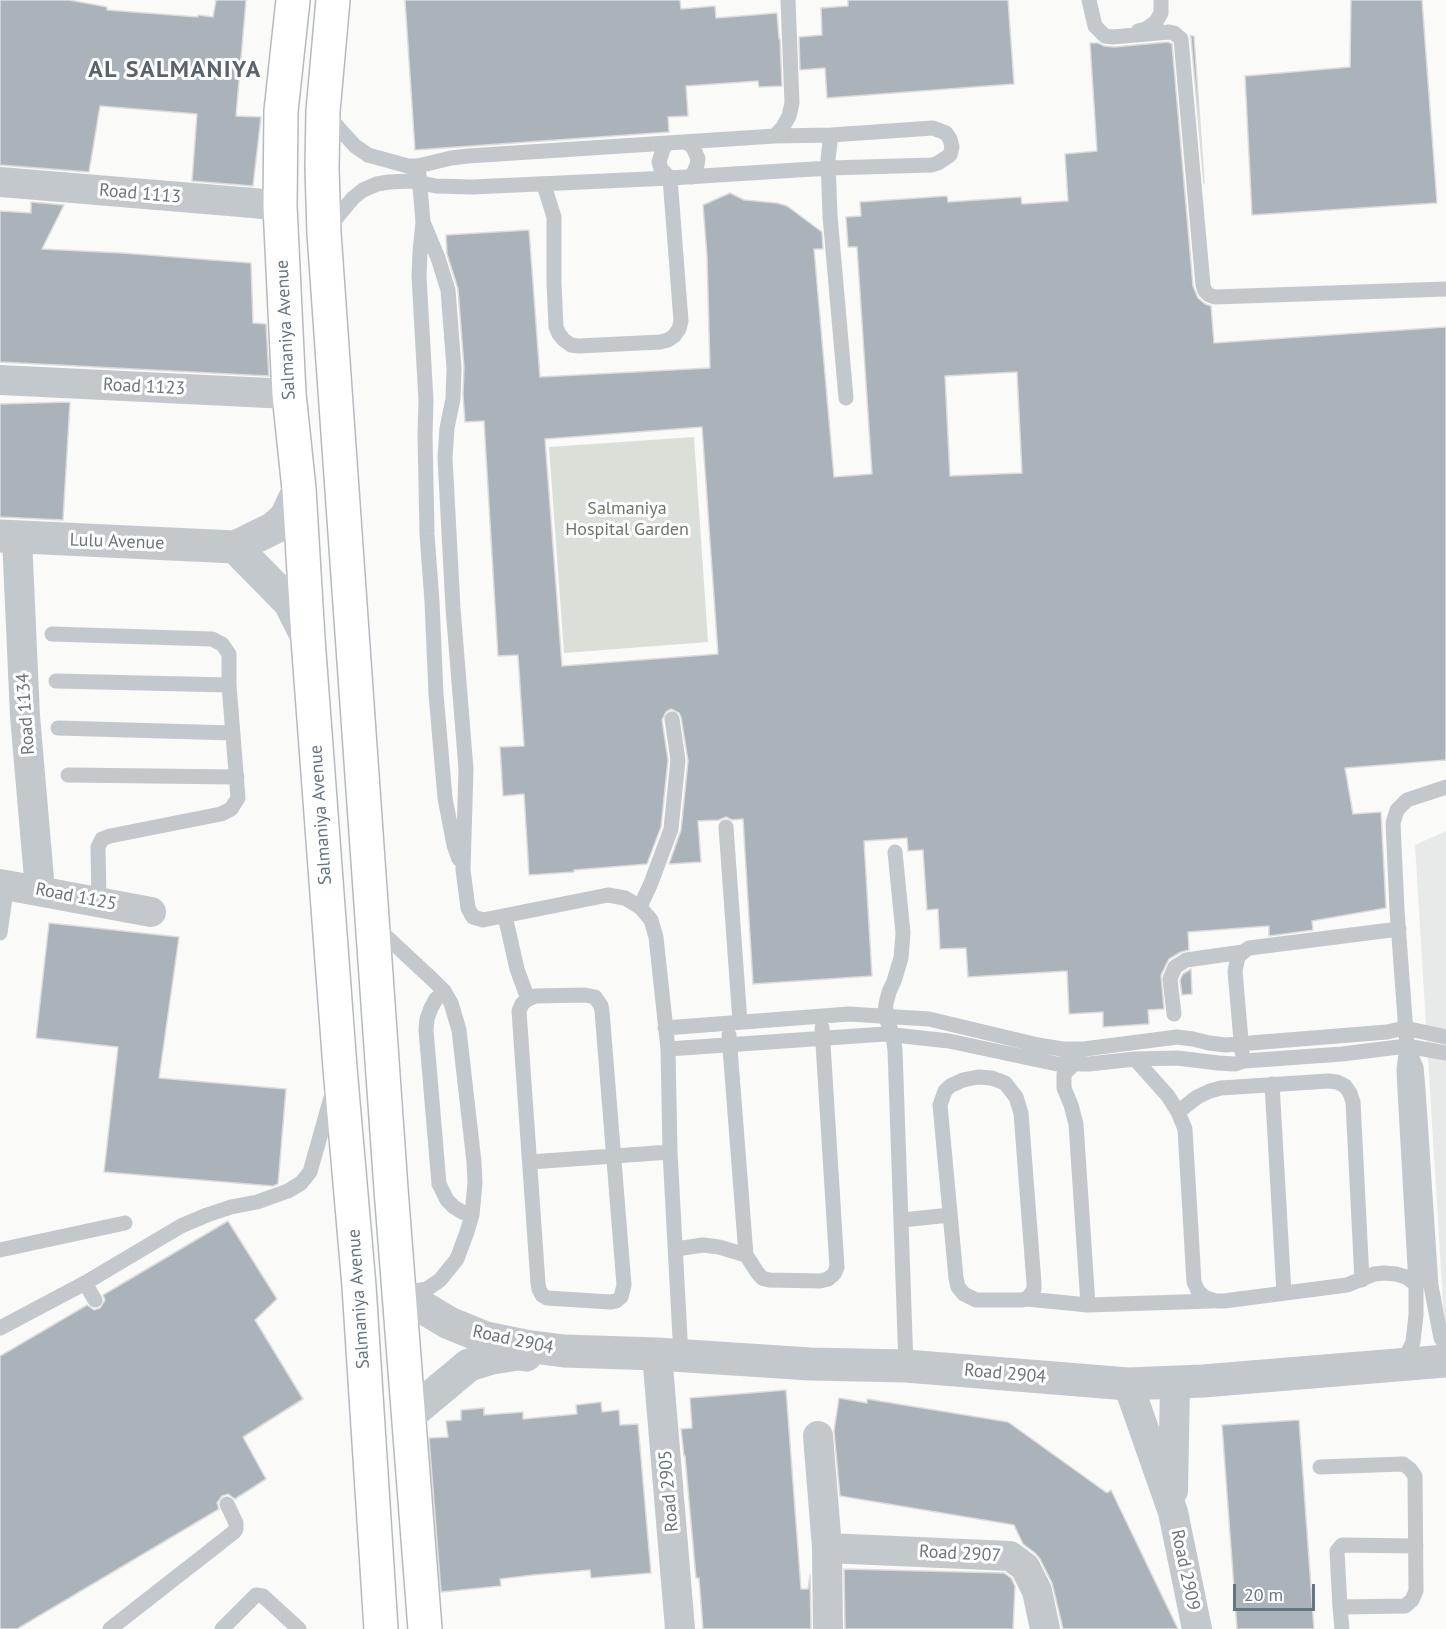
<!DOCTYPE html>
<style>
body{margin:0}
#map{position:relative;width:1446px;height:1629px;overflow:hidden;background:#fafaf8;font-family:"PT Sans",sans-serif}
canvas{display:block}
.scale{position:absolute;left:1233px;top:1584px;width:82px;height:27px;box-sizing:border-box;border:3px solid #657683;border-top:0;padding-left:8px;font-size:18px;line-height:21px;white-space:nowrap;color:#657683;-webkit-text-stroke:4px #fff;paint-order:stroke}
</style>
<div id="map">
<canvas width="1446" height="1629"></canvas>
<div class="scale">20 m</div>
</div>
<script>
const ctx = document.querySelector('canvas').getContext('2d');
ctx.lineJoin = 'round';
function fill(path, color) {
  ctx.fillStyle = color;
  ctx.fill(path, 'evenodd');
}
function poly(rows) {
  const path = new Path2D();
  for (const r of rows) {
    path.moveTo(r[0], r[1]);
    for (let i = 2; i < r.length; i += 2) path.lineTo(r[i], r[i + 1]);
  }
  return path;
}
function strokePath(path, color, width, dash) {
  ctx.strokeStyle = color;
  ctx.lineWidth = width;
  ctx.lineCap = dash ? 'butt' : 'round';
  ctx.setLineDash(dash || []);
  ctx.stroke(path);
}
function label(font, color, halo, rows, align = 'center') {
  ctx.font = font + ' "PT Sans",sans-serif';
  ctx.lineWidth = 6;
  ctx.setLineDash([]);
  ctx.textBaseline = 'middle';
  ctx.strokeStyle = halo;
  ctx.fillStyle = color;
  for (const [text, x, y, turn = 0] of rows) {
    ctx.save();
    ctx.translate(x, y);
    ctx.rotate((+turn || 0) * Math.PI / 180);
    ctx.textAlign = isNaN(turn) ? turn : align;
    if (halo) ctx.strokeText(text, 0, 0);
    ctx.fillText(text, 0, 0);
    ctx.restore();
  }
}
fill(poly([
 [1446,831,1446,1322,1444,1319,1415,845]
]), '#e8e9e9');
fill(poly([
 [694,437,708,642,564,653,549,447]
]), '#dadfd7');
const building = poly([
 [0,0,69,0,107,7,107,10,198,17,198,15,213,17,216,0,246,0,236,116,261,117,253,186,192,181,197,114,100,106,89,172,0,165,0,0],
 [405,0,680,0,681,9,715,6,716,18,777,13,779,39,780,39,782,86,759,87,758,81,686,86,688,116,668,117,669,132,415,150,405,0],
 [848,0,1008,0,1014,84,827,98,825,68,800,70,799,37,822,35,821,8,848,6,848,0],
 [1351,0,1422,0,1437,203,1252,215,1245,76,1350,67,1351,0],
 [1190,36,1194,36,1204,183,1191,38,1190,36],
 [1168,42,1172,44,1193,286,1198,298,1205,304,1211,306,1214,343,1446,327,1446,760,1345,768,1353,814,1381,812,1386,908,1312,921,1313,930,1269,936,1269,926,1188,932,1189,950,1181,952,1169,959,1161,975,1164,1009,1148,1010,1149,1024,1103,1027,1103,1012,1069,1014,1067,971,968,977,966,948,940,949,938,909,927,910,923,850,908,851,907,838,864,841,872,976,753,984,743,819,732,820,726,817,719,820,698,821,701,862,669,864,681,830,688,761,681,717,679,713,671,709,666,712,662,720,668,760,661,827,647,864,574,870,574,872,529,875,524,794,503,796,500,747,524,746,518,655,498,656,484,421,465,422,463,394,464,367,458,289,447,254,446,235,529,230,540,377,710,368,707,256,703,205,730,193,744,200,777,203,787,206,822,232,823,249,814,249,834,477,872,474,857,247,848,247,846,217,861,216,860,202,947,196,948,202,1021,197,1022,204,1068,201,1065,154,1097,151,1090,43,1098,43,1104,46,1114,47,1168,42],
 [1017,372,1022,473,950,476,945,376,1017,372],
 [702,427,718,654,562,666,545,439,702,427],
 [31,202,64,205,42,249,122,253,251,263,253,323,266,324,269,376,0,362,0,211,31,213,31,202],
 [70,402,63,520,0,517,0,404,70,402],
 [49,923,179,937,159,1078,286,1089,278,1184,273,1186,104,1172,118,1047,36,1038,49,923],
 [1191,969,1192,994,1182,995,1180,980,1183,974,1191,969],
 [228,1221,277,1299,255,1320,303,1399,243,1437,266,1479,235,1499,228,1494,222,1496,217,1503,219,1509,17,1629,0,1629,0,1356,87,1305,94,1310,100,1308,105,1300,103,1295,228,1221],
 [786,1390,801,1589,808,1589,810,1575,811,1629,703,1629,699,1578,696,1578,685,1456,684,1456,681,1429,692,1428,690,1398,786,1390],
 [839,1398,867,1403,867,1399,1008,1422,1107,1493,1111,1490,1178,1629,1063,1629,1052,1583,1040,1559,1035,1553,1023,1544,1014,1525,840,1496,834,1431,839,1398],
 [601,1402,602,1412,619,1410,620,1425,638,1424,651,1573,591,1578,590,1570,533,1575,500,1579,501,1586,441,1592,429,1438,448,1437,446,1421,461,1420,461,1410,484,1408,484,1415,523,1412,523,1419,577,1414,576,1405,601,1402],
 [1299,1420,1314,1629,1237,1629,1222,1425,1299,1420],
 [844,1569,1004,1573,1011,1578,1015,1586,1013,1629,845,1629,844,1569]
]);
fill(building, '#aab3b9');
strokePath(building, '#dcdcda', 1.5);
const primary = poly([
 [293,0,281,111,280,206,289,394,299,489,308,639,340,1068,359,1286,381,1629],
 [333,0,323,111,322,168,324,233,391,1189,425,1629]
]);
strokePath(primary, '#b5babe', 36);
strokePath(poly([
 [1089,0,1095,26,1105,36,1113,37,1169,32,1174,33,1181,39,1203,285,1205,291,1209,295,1215,297,1446,289],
 [1138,31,1146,29,1156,22,1161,13,1161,0],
 [325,113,355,146,368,155,408,166,418,166,451,158,468,156,775,136,831,135,933,128,946,133,950,139,952,147,950,155,938,163,932,165,830,168,670,178,472,187,436,186,412,181,389,182,377,184,363,190,353,198,328,228],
 [831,135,828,159,830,216,846,398],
 [775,136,783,127,789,116,792,103,788,0],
 [687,143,693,147,698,159,697,165,692,177],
 [419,175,423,222,420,252,419,276,426,401,425,435,427,534,432,602,436,694,445,798,454,845,459,859],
 [544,185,554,217,554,283,556,327,559,334,564,340,571,345,579,346,660,342,668,340,674,336,679,329,681,321,670,178,661,169,659,162,663,149,667,144],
 [423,222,438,258,448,290,454,368,453,399,447,428,445,458,453,608,466,769,463,870,468,908,473,917,483,920,608,895,625,898,640,907,651,920,656,937,668,1049,670,1152,681,1356],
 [52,634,212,639,222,644,229,654,229,685,238,798,231,809,221,814,110,836,102,839,98,847,99,902],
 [56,681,229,685],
 [58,728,233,733],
 [68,775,237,777],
 [726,827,740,1022],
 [895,852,903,933,901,958,894,981,889,992,886,1004,885,1015,893,1036,895,1050,906,1366],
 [640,907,651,883,671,829,678,760,672,719],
 [505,916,517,969,528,999],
 [376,927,434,981,444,991,451,1003,459,1030,474,1162,475,1183,472,1215,467,1232,457,1259,440,1280,427,1289,405,1293],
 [0,933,7,884],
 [444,991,436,999,431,1008,427,1019,426,1030,439,1184,447,1200,454,1207,462,1212,472,1215],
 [585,995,595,997,601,1006,602,1011,624,1285,621,1297,616,1301,610,1302,547,1298,542,1295,539,1289,538,1283,519,1011,522,1004,528,999,535,996,585,995],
 [1174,1014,1170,979,1175,967,1186,960,1243,952],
 [665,1028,849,1014,929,1019,1038,1045,1062,1049,1084,1049,1177,1037,1193,1039,1209,1043,1226,1045,1387,1032,1405,1028,1446,1037],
 [729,1035,746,1255,757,1272,762,1278,769,1280,820,1281,828,1279,834,1274,837,1267,822,1028],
 [668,1049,885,1034,949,1041,1057,1064,1089,1064,1135,1059,1177,1058,1218,1063,1235,1064,1244,1061,1342,1054,1407,1046,1446,1053],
 [1408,1049,1416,1067,1418,1089,1431,1286,1441,1338,1446,1346],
 [1242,1052,1235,971,1238,957,1243,952,1249,948,1399,929],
 [1135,1059,1168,1096,1178,1112,1185,1129,1194,1282,1198,1291,1204,1297,1216,1301,1224,1301,1347,1285,1374,1274,1384,1273,1396,1274,1406,1277,1416,1284],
 [1074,1064,1064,1074,1064,1088,1071,1105,1076,1124,1088,1305],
 [978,1077,992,1078,1005,1083,1016,1097,1021,1113,1034,1283,1034,1289,1031,1294,1027,1299,1021,1300,976,1300,964,1294,958,1287,956,1278,940,1105,945,1091,950,1086,963,1080,978,1077],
 [1272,1084,1284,1293],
 [1178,1112,1197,1097,1210,1091,1221,1088,1328,1081,1337,1082,1345,1086,1350,1093,1353,1102,1362,1280],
 [530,1162,670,1152],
 [902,1220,950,1215],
 [676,1249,703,1245,719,1247,746,1255],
 [0,1250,125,1223],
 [85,1283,95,1300],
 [1027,1299,1088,1305,1212,1301],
 [0,1328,85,1283,181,1226,207,1215,231,1207,257,1202,288,1191,301,1183,310,1172,332,1094],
 [1402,1365,1413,1342,1416,1315,1416,1284,1405,1090,1404,1070,1407,1046,1397,910,1393,823,1397,810,1407,800,1446,787],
 [1320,1467,1403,1464,1410,1469,1415,1476,1416,1591,1412,1600,1405,1606,1340,1607,1342,1629],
 [1340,1607,1337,1551,1342,1545,1416,1546],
 [110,1629,234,1532,236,1529,236,1523,227,1504],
 [222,1629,256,1595,263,1596,299,1629]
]), '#c3c8cc', 15);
strokePath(poly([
 [0,182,253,203,280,206],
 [0,380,289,394],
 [17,538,25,716,40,890],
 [0,884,151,912],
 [657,1354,680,1629],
 [1128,1384,1173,1512,1197,1629],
 [818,1436,827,1548,828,1629],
 [1173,1491,1175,1383],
 [827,1548,1010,1556,1025,1567,1037,1591,1045,1629]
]), '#c3c8cc', 30);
strokePath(poly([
 [0,536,235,547,274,528,286,517,299,489],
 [235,547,290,603,308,639],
 [399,1293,449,1323,486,1338,525,1346,564,1351,657,1354,810,1364,906,1366,1128,1384,1203,1381,1446,1361],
 [409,1415,469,1365,492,1358,518,1354,526,1355]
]), '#c3c8cc', 33);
strokePath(primary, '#fff', 33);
label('18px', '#657683', '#fff', [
 ["Road 1113",140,194,5],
 ["Salmaniya Avenue",286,330,-93],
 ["Road 1123",144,387,3],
 ["Lulu Avenue",117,542,2],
 ["Road 1134",26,714,-94],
 ["Salmaniya Avenue",321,815,-94],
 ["Road 1125",76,897,11],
 ["Salmaniya Avenue",359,1299,-94],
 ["Road 2904",513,1340,12],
 ["Road 2904",1005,1374,5],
 ["Road 2905",669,1491,-95],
 ["Road 2907",960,1554,3],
 ["Road 2909",1185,1570,78]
]);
label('18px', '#687a64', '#fff', [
 ["Salmaniya",627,509],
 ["Hospital Garden",627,530]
]);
ctx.letterSpacing = '1.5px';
label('bold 24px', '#57646e', '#fff', [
 ["AL SALMANIYA",175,70]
]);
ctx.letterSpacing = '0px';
</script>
